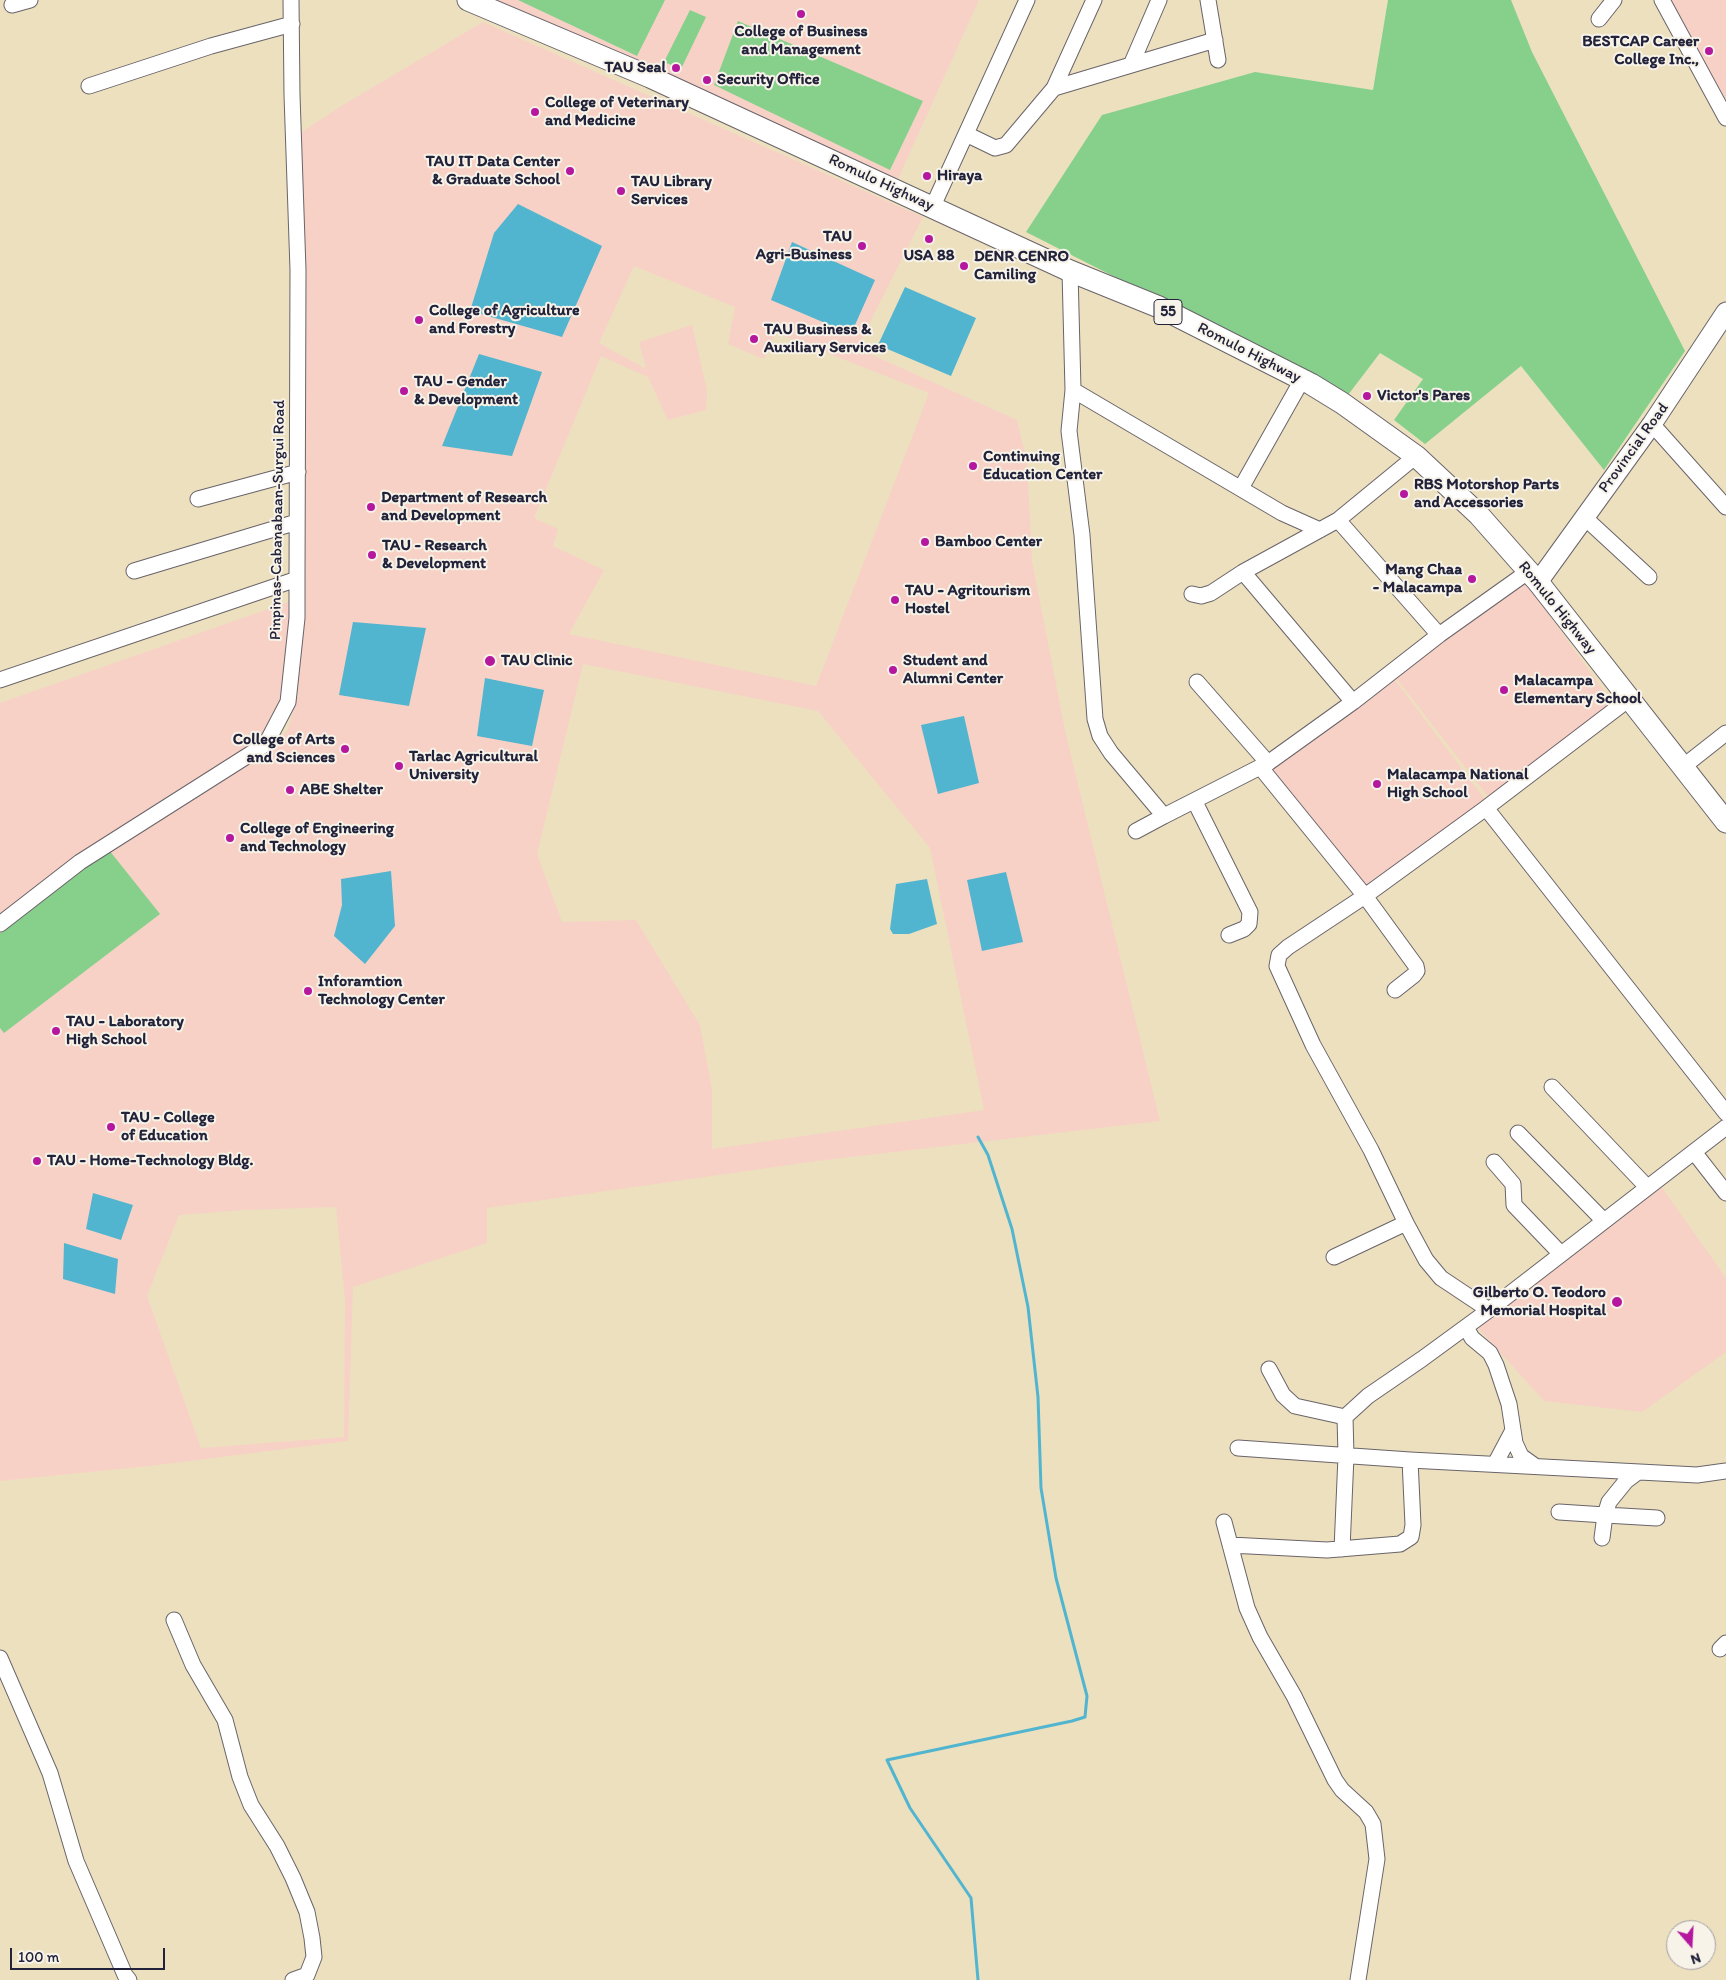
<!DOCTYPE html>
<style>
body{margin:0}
#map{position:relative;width:1726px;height:1980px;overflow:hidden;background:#ede0bf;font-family:Itim,sans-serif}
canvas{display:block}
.north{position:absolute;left:1666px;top:1920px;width:50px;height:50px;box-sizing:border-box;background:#f7f3e8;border:1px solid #a29fa3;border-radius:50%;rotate:161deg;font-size:14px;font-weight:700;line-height:20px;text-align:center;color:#22223b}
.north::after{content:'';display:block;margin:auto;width:18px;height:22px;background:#b5179e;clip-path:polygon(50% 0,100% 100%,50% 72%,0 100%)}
.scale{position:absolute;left:10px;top:1948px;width:155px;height:22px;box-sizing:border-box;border:2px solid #22223b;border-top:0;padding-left:6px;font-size:15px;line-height:18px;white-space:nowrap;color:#22223b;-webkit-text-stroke:4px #f7f3e8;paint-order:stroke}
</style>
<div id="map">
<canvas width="1726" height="1980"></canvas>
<div class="north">N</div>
<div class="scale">100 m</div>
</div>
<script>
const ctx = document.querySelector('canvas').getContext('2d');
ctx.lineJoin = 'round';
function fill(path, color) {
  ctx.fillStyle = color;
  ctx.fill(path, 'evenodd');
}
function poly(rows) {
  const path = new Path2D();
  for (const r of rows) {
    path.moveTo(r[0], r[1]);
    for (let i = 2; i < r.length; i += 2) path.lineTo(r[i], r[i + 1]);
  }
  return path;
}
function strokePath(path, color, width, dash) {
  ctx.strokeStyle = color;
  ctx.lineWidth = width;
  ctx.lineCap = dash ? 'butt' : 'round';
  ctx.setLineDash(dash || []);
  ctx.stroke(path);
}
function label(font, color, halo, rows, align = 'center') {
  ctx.font = font + ' Itim,sans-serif';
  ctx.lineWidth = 4;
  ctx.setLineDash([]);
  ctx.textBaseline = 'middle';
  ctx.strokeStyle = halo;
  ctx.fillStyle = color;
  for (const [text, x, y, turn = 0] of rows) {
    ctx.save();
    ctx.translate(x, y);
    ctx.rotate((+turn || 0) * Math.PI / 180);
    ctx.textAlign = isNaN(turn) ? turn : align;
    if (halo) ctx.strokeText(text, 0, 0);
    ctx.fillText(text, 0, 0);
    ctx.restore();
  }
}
fill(poly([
 [494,0,979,0,898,179],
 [1666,0,1726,0,1726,112],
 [483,22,923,217,857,348,1017,420,1027,461,1032,561,1066,735,1160,1121,817,1161,487,1208,487,1243,353,1287,348,1441,150,1466,0,1481,0,931,118,842,276,744,288,729,298,695,302,597,300,133,343,105],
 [634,266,735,307,728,344,764,359,776,333,929,393,816,686,569,634,604,570,553,546,558,529,534,518,601,356,648,377,668,420,706,410,707,390,692,325,639,342,646,369,599,343],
 [583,664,818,711,930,848,984,1110,712,1149,712,1089,700,1025,636,920,562,922,537,854],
 [336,1207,345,1300,344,1437,201,1448,147,1296,179,1215,245,1210],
 [1523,579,1614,705,1489,798,1393,674],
 [294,600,285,686,274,716,257,741,0,917,0,703],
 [1392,676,1487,802,1365,889,1267,766],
 [1661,1186,1726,1278,1726,1352,1642,1412,1544,1401,1477,1327]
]), '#f7d1c6');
fill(poly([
 [518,0,665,0,637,56],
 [1388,0,1511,0,1532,52,1685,351,1604,470,1521,366,1425,444,1394,420,1423,379,1380,353,1348,395,1026,232,1102,115,1255,72,1373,90],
 [690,10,706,17,681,69,664,62],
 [738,21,923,101,890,170,714,85],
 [109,850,160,914,4,1033,0,1028,0,933]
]), '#87d08c');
fill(poly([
 [518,204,602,246,562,337,470,311,494,233],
 [792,242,875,280,851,334,771,300],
 [905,287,976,318,951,376,878,345],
 [479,354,542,372,512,456,442,446],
 [353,622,426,628,409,706,339,695],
 [485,678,544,690,532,746,477,736],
 [964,716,979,783,938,794,921,725],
 [391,871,395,926,365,964,334,936,342,905,341,879],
 [1006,872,1023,942,982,951,967,880],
 [927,879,937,924,909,934,893,934,890,929,896,884],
 [93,1193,133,1205,121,1240,86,1229],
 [64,1243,118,1259,115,1294,63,1279]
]), '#51b5d0');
strokePath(poly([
 [978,1980,971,1898,910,1808,887,1760,1072,1721,1085,1717,1087,1696,1056,1578,1041,1488,1038,1397,1028,1307,1012,1229,988,1155,978,1137]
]), '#51b5d0', 3);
const minor = poly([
 [1208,0,1218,60],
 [1662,0,1726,118],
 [12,5,30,0],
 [1599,19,1614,0],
 [1131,65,1159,0],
 [89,86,211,46,292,24],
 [1054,88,1215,40],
 [966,134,995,148,1006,145,1054,88,1094,0],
 [933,206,1027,0],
 [1070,271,1073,390,1069,431,1082,535,1095,719,1100,736,1111,753,1164,816,1268,763,1353,702,1439,635,1529,571],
 [1073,390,1282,513,1320,530],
 [1652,424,1726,507],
 [1241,488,1302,380],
 [198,499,298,472],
 [1584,517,1649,577],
 [1338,520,1439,635],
 [134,571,297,522],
 [1243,572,1353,702],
 [1192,594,1201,596,1211,593,1243,572,1338,520,1416,456],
 [0,680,297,579],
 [1197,682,1268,763],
 [1684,766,1726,733],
 [1261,768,1365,896,1416,966,1417,971,1414,975,1395,990],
 [1195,802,1250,912,1249,924,1244,929,1229,935],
 [1486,808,1726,1113],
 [1136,831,1164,816],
 [0,924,80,862,266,744,288,702,297,618,297,579,298,270,292,95,291,0],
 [1552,1087,1647,1187],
 [1518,1133,1604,1221],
 [1694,1152,1726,1193],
 [1494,1162,1513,1184,1514,1205,1561,1254],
 [1334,1257,1406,1223],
 [1489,1310,1441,1278,1426,1260,1406,1223,1371,1150,1313,1045,1277,966,1279,955,1288,947,1365,896,1486,808,1629,699],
 [1466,1327,1472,1338,1490,1353,1496,1365,1509,1404,1515,1443,1521,1456,1535,1466],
 [1269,1369,1283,1395,1295,1406,1345,1417,1368,1396,1422,1359,1489,1310,1726,1127],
 [1238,1448,1410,1460,1697,1475,1726,1471],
 [1495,1464,1512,1432],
 [1638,1472,1626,1481,1609,1502,1605,1515,1657,1518],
 [1559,1512,1605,1515,1602,1538],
 [1224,1522,1247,1608,1260,1637,1294,1696,1335,1780,1342,1790,1366,1812,1373,1824,1377,1859,1358,1980],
 [1230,1545,1327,1550,1400,1544,1411,1537,1413,1525,1410,1460],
 [1342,1549,1346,1456,1345,1417],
 [174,1620,193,1665,225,1720,240,1777,251,1805,277,1846,293,1878,307,1912,312,1938,314,1957,307,1975,293,1980],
 [1720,1649,1726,1643],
 [0,1658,50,1773,76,1861,125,1975,129,1980]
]);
const major = poly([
 [1538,582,1652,424,1726,312]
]);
const highway = poly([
 [468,0,650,77,1070,271,1159,307,1311,384,1342,403,1416,456,1478,514,1538,582,1726,822]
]);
strokePath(minor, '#696469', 17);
strokePath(major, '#696469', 21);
strokePath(highway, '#696469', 23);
strokePath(minor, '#fff', 15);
strokePath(major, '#fff', 19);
strokePath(highway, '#fff', 21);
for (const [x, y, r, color] of [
 [801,14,5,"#b5179e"],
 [1709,51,5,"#b5179e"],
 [676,68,5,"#b5179e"],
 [707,80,5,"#b5179e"],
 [535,112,5,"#b5179e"],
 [570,171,5,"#b5179e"],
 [927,176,5,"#b5179e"],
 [621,191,5,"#b5179e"],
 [929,239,5,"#b5179e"],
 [862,246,5,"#b5179e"],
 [964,266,5,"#b5179e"],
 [419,320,5,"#b5179e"],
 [754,339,5,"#b5179e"],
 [404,391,5,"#b5179e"],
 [1367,396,5,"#b5179e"],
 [973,466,5,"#b5179e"],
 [1404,494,5,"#b5179e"],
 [371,507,5,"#b5179e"],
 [925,542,5,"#b5179e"],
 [372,555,5,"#b5179e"],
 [1472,579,5,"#b5179e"],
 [895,600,5,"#b5179e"],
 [490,661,6,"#b5179e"],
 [893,670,5,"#b5179e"],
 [1504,690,5,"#b5179e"],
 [345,749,5,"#b5179e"],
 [399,766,5,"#b5179e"],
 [1377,784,5,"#b5179e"],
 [290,790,5,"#b5179e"],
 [230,838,5,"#b5179e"],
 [308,991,5,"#b5179e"],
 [56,1031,5,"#b5179e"],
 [111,1127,5,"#b5179e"],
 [37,1161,5,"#b5179e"],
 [1617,1302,6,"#b5179e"]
]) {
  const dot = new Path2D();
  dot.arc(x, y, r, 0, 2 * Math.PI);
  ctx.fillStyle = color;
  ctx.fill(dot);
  strokePath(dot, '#f7f3e8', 2);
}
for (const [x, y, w] of [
 [1168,312,28]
]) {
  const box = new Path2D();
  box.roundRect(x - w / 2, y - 12.5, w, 25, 4);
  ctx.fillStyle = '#f7f3e8';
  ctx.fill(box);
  strokePath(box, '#22223b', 1);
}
label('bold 15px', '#22223b', null, [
 ["55",1168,312]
]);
label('bold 16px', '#22223b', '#f7f3e8', [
 ["College of Business",801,32,"center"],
 ["and Management",801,50,"center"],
 ["BESTCAP Career",1699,42,"right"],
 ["College Inc.,",1699,60,"right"],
 ["TAU Seal",666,68,"right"],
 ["Security Office",717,80],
 ["College of Veterinary",545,103],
 ["and Medicine",545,121],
 ["TAU IT Data Center",560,162,"right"],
 ["& Graduate School",560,180,"right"],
 ["Hiraya",937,176],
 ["TAU Library",631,182],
 ["Services",631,200],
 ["TAU",852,237,"right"],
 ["Agri-Business",852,255,"right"],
 ["USA 88",929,256,"center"],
 ["DENR CENRO",974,257],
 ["Camiling",974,275],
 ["College of Agriculture",429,311],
 ["and Forestry",429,329],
 ["TAU Business &",764,330],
 ["Auxiliary Services",764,348],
 ["TAU - Gender",414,382],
 ["& Development",414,400],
 ["Victor's Pares",1377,396],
 ["Continuing",983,457],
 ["Education Center",983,475],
 ["RBS Motorshop Parts",1414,485],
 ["and Accessories",1414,503],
 ["Department of Research",381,498],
 ["and Development",381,516],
 ["Bamboo Center",935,542],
 ["TAU - Research",382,546],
 ["& Development",382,564],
 ["Mang Chaa",1462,570,"right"],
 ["- Malacampa",1462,588,"right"],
 ["TAU - Agritourism",905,591],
 ["Hostel",905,609],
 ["TAU Clinic",501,661],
 ["Student and",903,661],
 ["Alumni Center",903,679],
 ["Malacampa",1514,681],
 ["Elementary School",1514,699],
 ["College of Arts",335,740,"right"],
 ["and Sciences",335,758,"right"],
 ["Tarlac Agricultural",409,757],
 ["University",409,775],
 ["Malacampa National",1387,775],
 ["High School",1387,793],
 ["ABE Shelter",300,790],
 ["College of Engineering",240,829],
 ["and Technology",240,847],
 ["Inforamtion",318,982],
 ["Technology Center",318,1000],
 ["TAU - Laboratory",66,1022],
 ["High School",66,1040],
 ["TAU - College",121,1118],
 ["of Education",121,1136],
 ["TAU - Home-Technology Bldg.",47,1161],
 ["Gilberto O. Teodoro",1606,1293,"right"],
 ["Memorial Hospital",1606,1311,"right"]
], 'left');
label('16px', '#22223b', '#f7f3e8', [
 ["Romulo Highway",881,183,25],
 ["Romulo Highway",1249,353,27],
 ["Provincial Road",1634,448,-54],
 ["Pinpinas-Cabanabaan-Surgui Road",278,520,-89],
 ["Romulo Highway",1557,608,51]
]);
</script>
